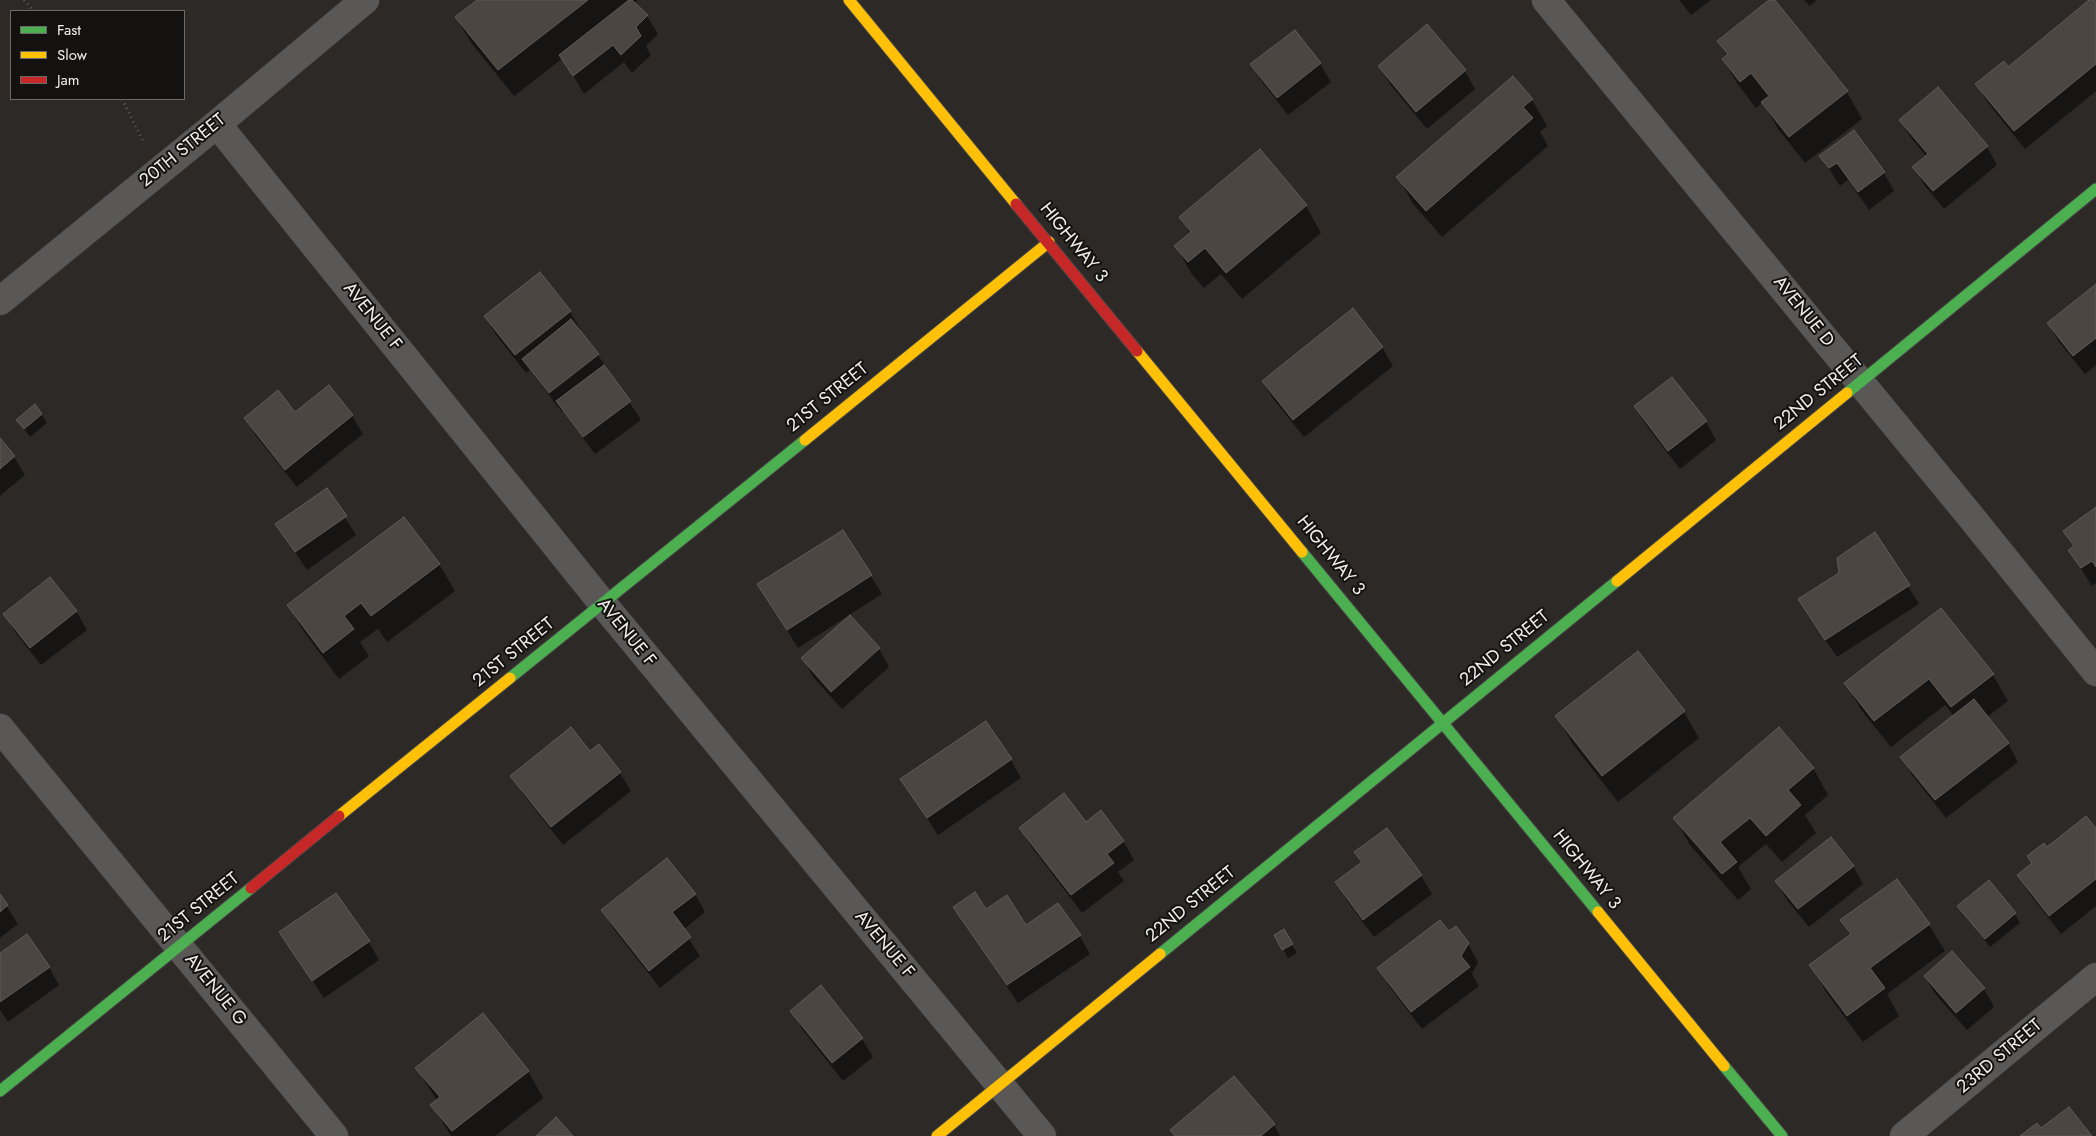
<!DOCTYPE html>
<style>
body{margin:0}
#map{position:relative;width:2096px;height:1136px;overflow:hidden;background:#2c2927;font-family:Jost,sans-serif}
canvas{display:block}
.legend{position:absolute;left:10px;top:10px;width:175px;height:90px;box-sizing:border-box;background:#141211;border:1px solid #6c6a68;margin:0;padding:6px 9px;list-style:none;font-size:15px;color:#f0eeeb}
.legend li{display:flex;align-items:center;gap:10px;height:25px}
.legend b{width:25px;border:1px solid #6c6a68}
</style>
<div id="map">
<canvas width="2096" height="1136"></canvas>
<ul class="legend">
<li><b style="height:6px;background:#4caf50"></b>Fast</li>
<li><b style="height:6px;background:#ffc107"></b>Slow</li>
<li><b style="height:6px;background:#c62828"></b>Jam</li>
</ul>
</div>
<script>
const ctx = document.querySelector('canvas').getContext('2d');
ctx.lineJoin = 'round';
function fill(path, color) {
  ctx.fillStyle = color;
  ctx.fill(path, 'evenodd');
}
function poly(rows) {
  const path = new Path2D();
  for (const r of rows) {
    path.moveTo(r[0], r[1]);
    for (let i = 2; i < r.length; i += 2) path.lineTo(r[i], r[i + 1]);
  }
  return path;
}
function strokePath(path, color, width, dash) {
  ctx.strokeStyle = color;
  ctx.lineWidth = width;
  ctx.lineCap = dash ? 'butt' : 'round';
  ctx.setLineDash(dash || []);
  ctx.stroke(path);
}
function label(font, color, halo, rows, align = 'center') {
  ctx.font = font + ' Jost,sans-serif';
  ctx.lineWidth = 4;
  ctx.setLineDash([]);
  ctx.textBaseline = 'middle';
  ctx.strokeStyle = halo;
  ctx.fillStyle = color;
  for (const [text, x, y, turn = 0] of rows) {
    ctx.save();
    ctx.translate(x, y);
    ctx.rotate((+turn || 0) * Math.PI / 180);
    ctx.textAlign = isNaN(turn) ? turn : align;
    if (halo) ctx.strokeText(text, 0, 0);
    ctx.fillText(text, 0, 0);
    ctx.restore();
  }
}
fill(poly([
 [479,0,638,0,634,3,647,16,658,34,646,46,651,55,632,73,624,62,584,94,563,58,514,96,472,44,456,18],
 [1679,0,1711,0,1691,15],
 [1771,0,1774,0,1847,92,1862,119,1805,163,1778,129,1763,102,1756,108,1739,86,1723,60,1728,56,1719,41],
 [1804,0,1817,0,1810,6],
 [2091,0,2096,4,2096,91,2025,149,1988,103,1977,85,2008,68],
 [1427,26,1465,71,1475,89,1427,129,1390,84,1379,66],
 [1294,31,1320,64,1331,82,1288,115,1263,83,1252,65],
 [1938,89,1987,147,1997,165,1944,209,1924,185,1914,167,1926,156,1911,138,1900,120],
 [1532,100,1547,126,1540,132,1548,146,1442,237,1413,204,1398,177],
 [1260,151,1306,206,1321,233,1242,299,1221,274,1204,288,1191,273,1176,246,1190,234,1181,217],
 [1821,156,1884,173,1894,191,1869,210,1848,180,1840,186],
 [540,274,570,312,581,330,579,331,598,355,641,420,595,454,562,410,561,411,530,370,526,373,496,335,485,316],
 [2096,286,2096,365,2085,374,2059,342,2048,324],
 [1382,347,1393,366,1304,437,1274,400,1263,382],
 [1672,379,1706,422,1716,440,1680,469,1646,425,1635,407],
 [329,387,352,416,363,434,297,487,256,436,245,418,295,413],
 [41,414,47,423,30,437,17,420],
 [0,440,14,457,25,475,0,496],
 [327,490,356,535,307,570,277,524],
 [2096,509,2096,583,2092,586,2070,551,2074,548,2065,531],
 [843,531,882,594,798,648,759,585],
 [1875,534,1919,604,1837,657,1810,618,1841,574],
 [439,564,455,591,387,642,378,629,360,642,369,656,339,679,304,632,288,605],
 [76,611,87,630,41,665,15,632,5,614],
 [849,617,879,649,889,667,842,709,813,677,803,658],
 [1993,675,2008,701,1987,717,2008,743,2018,762,1946,818,1912,775,1902,757,1954,716,1945,705,1891,747,1861,710,1846,683],
 [1684,712,1699,738,1618,802,1572,743,1557,716],
 [590,753,620,773,631,791,563,845,523,794,512,776],
 [1011,760,1021,778,938,835,902,780],
 [1813,768,1828,795,1805,815,1816,833,1782,862,1766,844,1738,867,1751,889,1738,900,1690,845,1675,818],
 [1086,824,1123,841,1134,860,1118,872,1124,881,1082,913,1031,846,1020,828],
 [1386,830,1421,876,1432,894,1374,937,1347,901,1337,882,1362,863,1356,853],
 [2096,830,2096,906,2061,934,2029,893,2019,875,2047,848],
 [1853,866,1863,884,1809,927,1787,900,1777,882],
 [1897,881,1929,925,1945,951,1887,994,1899,1016,1863,1042,1826,992,1811,965,1851,936,1842,920],
 [695,894,705,912,683,930,700,956,660,988,613,928,603,910],
 [0,896,18,924,0,938],
 [1959,906,2015,914,2020,923,1990,947],
 [954,907,986,911,1026,926,1080,936,1090,954,1018,1003],
 [1284,931,1297,953,1288,958,1276,935],
 [281,933,369,942,379,960,324,998],
 [1449,933,1468,944,1478,962,1472,974,1479,986,1422,1029,1389,986,1379,968],
 [0,954,49,967,59,985,8,1022,0,1010],
 [1925,977,1984,989,1994,1007,1967,1030,1936,995],
 [821,987,862,1039,873,1057,843,1081,802,1029,792,1011],
 [417,1068,528,1071,543,1098,495,1136,451,1136,432,1105,437,1101],
 [1274,1125,1280,1136,1175,1136,1172,1131]
]), '#0007');
const building = poly([
 [477,0,588,0,498,70,455,17,477,0],
 [629,0,632,0,648,15,636,27,641,36,621,55,613,45,573,76,559,55,629,0],
 [1769,0,1775,0,1848,91,1789,137,1761,102,1769,96,1751,73,1740,82,1722,59,1728,54,1717,41,1769,0],
 [2089,0,2094,0,2096,2,2096,64,2014,131,1975,84,2004,61,2008,67,2089,0],
 [1427,24,1466,70,1416,112,1378,66,1427,24],
 [1295,30,1321,63,1277,98,1250,64,1295,30],
 [1513,76,1533,99,1523,107,1533,118,1426,211,1396,177,1513,76],
 [1938,87,1988,146,1933,191,1912,167,1928,154,1899,120,1938,87],
 [1854,130,1885,172,1858,192,1837,163,1829,168,1819,156,1854,130],
 [1260,149,1307,205,1226,273,1205,248,1188,262,1174,246,1191,232,1179,217,1260,149],
 [540,272,571,311,515,355,484,316,540,272],
 [2096,284,2096,338,2073,356,2047,323,2096,284],
 [1353,308,1383,347,1293,420,1262,381,1353,308],
 [571,319,599,354,549,393,522,359,571,319],
 [604,365,631,401,583,437,556,401,604,365],
 [1672,377,1707,421,1668,451,1634,406,1672,377],
 [329,385,353,415,285,470,244,418,278,390,295,412,329,385],
 [35,404,42,414,24,429,16,420,35,404],
 [0,438,15,456,0,469,0,438],
 [327,488,347,516,295,552,275,524,327,488],
 [2096,507,2096,567,2092,561,2081,568,2068,550,2074,546,2063,531,2096,507],
 [404,517,440,564,371,616,361,603,344,616,354,629,323,653,287,605,404,517],
 [843,530,872,575,787,630,757,584,843,530],
 [1875,532,1910,585,1825,640,1798,599,1839,573,1837,558,1875,532],
 [50,577,77,611,30,648,3,614,50,577],
 [1941,608,1994,674,1951,707,1929,679,1874,721,1844,683,1941,608],
 [850,615,880,648,831,692,801,658,850,615],
 [1638,651,1685,711,1602,776,1555,716,1638,651],
 [1974,699,2009,743,1935,800,1900,757,1974,699],
 [986,721,1012,759,927,818,900,779,986,721],
 [571,727,590,751,599,744,621,772,551,827,510,776,571,727],
 [1779,727,1814,768,1788,790,1801,805,1766,836,1750,818,1720,842,1737,862,1722,874,1673,818,1779,727],
 [1064,793,1086,822,1101,810,1124,841,1107,854,1114,863,1071,895,1019,828,1064,793],
 [2086,816,2096,828,2096,879,2049,916,2017,875,2032,863,2027,856,2044,843,2047,847,2086,816],
 [1387,828,1422,875,1363,920,1335,882,1362,862,1354,852,1387,828],
 [1831,837,1854,866,1798,909,1775,881,1831,837],
 [667,858,696,894,672,912,691,937,649,971,601,910,667,858],
 [1897,879,1930,924,1870,968,1885,988,1847,1016,1809,965,1851,934,1840,920,1897,879],
 [1989,880,2016,913,1985,939,1957,906,1989,880],
 [975,892,986,909,1007,895,1026,925,1058,903,1081,935,1007,985,953,907,975,892],
 [336,893,370,941,312,981,279,932,336,893],
 [0,894,8,905,0,912,0,894],
 [1440,920,1449,931,1456,926,1469,943,1461,956,1470,967,1411,1012,1377,968,1440,920],
 [1284,929,1293,944,1282,950,1274,935,1284,929],
 [27,934,50,967,0,1002,0,953,27,934],
 [1952,951,1985,988,1956,1013,1924,976,1952,951],
 [821,985,863,1038,832,1063,790,1011,821,985],
 [483,1013,529,1071,452,1131,430,1105,440,1097,415,1068,483,1013],
 [1234,1076,1275,1124,1261,1136,1175,1136,1170,1130,1234,1076],
 [2069,1107,2092,1136,2020,1136,2037,1123,2041,1128,2069,1107],
 [556,1117,573,1136,536,1136,556,1117]
]);
fill(building, '#4b4641');
strokePath(building, '#5f5c5b', 1);
const street = poly([
 [1546,0,1971,517,2096,672],
 [217,124,603,604,1042,1136],
 [0,301,217,124,365,0],
 [0,728,334,1136],
 [1904,1136,2096,977]
]);
const fast = poly([
 [1847,393,2096,189],
 [1302,552,1598,912],
 [510,678,805,440],
 [1160,954,1617,581],
 [1724,1066,1782,1136],
 [0,1091,251,888]
]);
const slow = poly([
 [849,0,1016,204],
 [1137,351,1302,552],
 [805,440,1049,242],
 [1617,581,1847,393],
 [339,816,510,678],
 [1598,912,1724,1066],
 [937,1136,1160,954]
]);
const jam = poly([
 [1016,204,1137,351],
 [251,888,339,816]
]);
strokePath(street, '#484645', 29);
strokePath(fast, '#484645', 13);
strokePath(slow, '#484645', 13);
strokePath(jam, '#484645', 13);
strokePath(poly([
 [24,0,34,11],
 [122,99,144,143]
]), '#5d5c5b', 3, [1, 4]);
strokePath(street, '#595857', 28);
strokePath(fast, '#4caf50', 11);
strokePath(slow, '#ffc107', 11);
strokePath(jam, '#c62828', 11);
label('18px', '#f0eeeb', '#141211', [
 ["20TH STREET",183,151,-39],
 ["HIGHWAY 3",1073,243,51],
 ["AVENUE D",1803,312,51],
 ["AVENUE F",372,317,51],
 ["22ND STREET",1819,393,-39],
 ["21ST STREET",828,398,-39],
 ["HIGHWAY 3",1330,556,51],
 ["AVENUE F",626,633,51],
 ["22ND STREET",1505,649,-39],
 ["21ST STREET",514,653,-39],
 ["HIGHWAY 3",1586,870,51],
 ["22ND STREET",1191,905,-39],
 ["21ST STREET",199,908,-39],
 ["AVENUE F",884,945,50],
 ["AVENUE G",215,990,51],
 ["23RD STREET",2000,1057,-40]
]);
</script>
